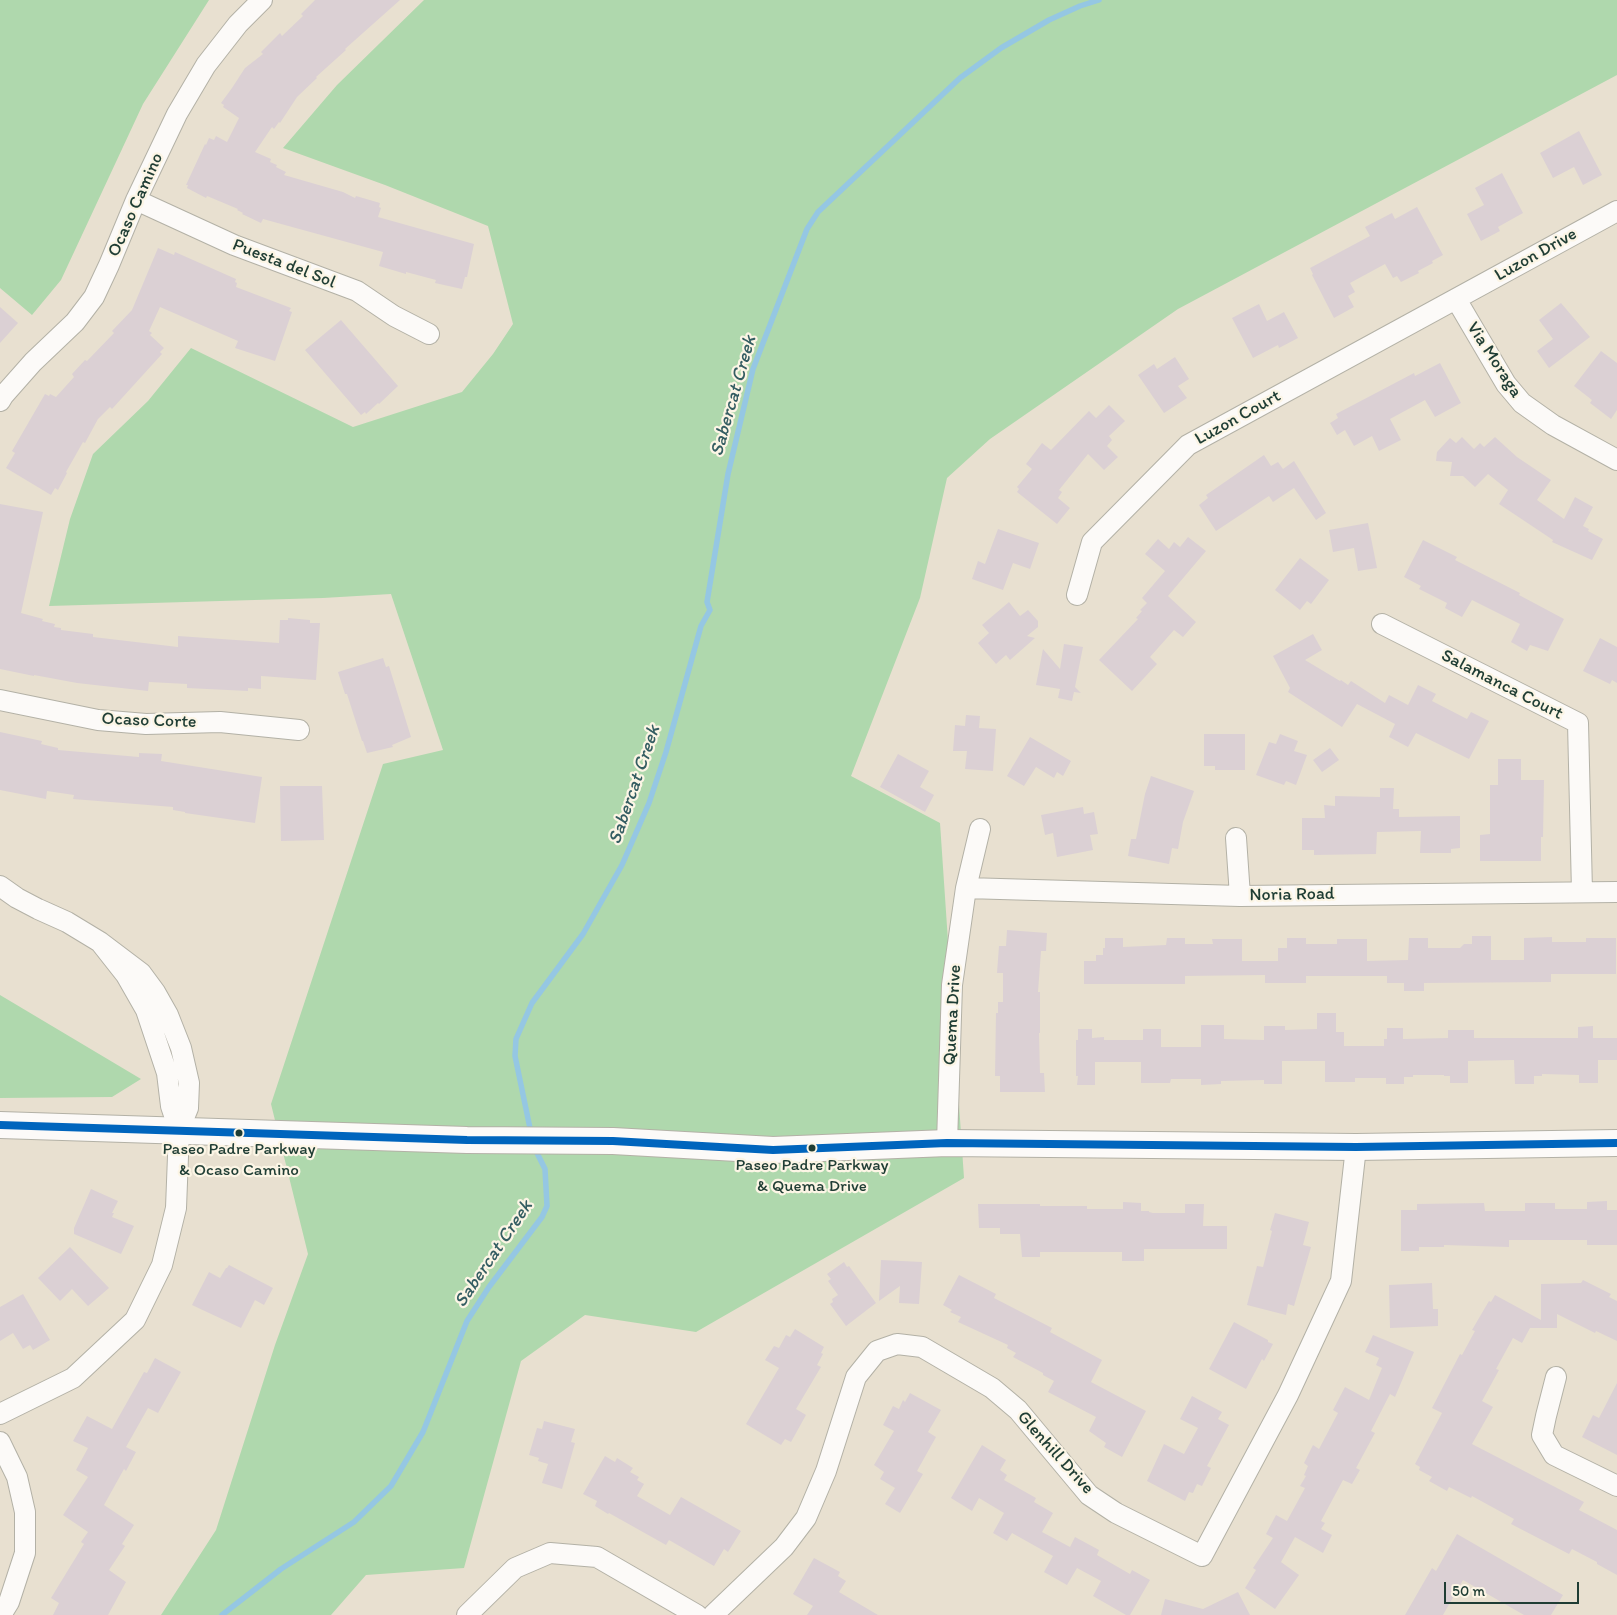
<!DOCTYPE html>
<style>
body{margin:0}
#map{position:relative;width:1617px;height:1615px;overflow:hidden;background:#e8e0d0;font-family:Itim,sans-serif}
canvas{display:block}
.scale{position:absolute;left:1444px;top:1582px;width:135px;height:22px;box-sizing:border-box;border:2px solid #1f3d34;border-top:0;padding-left:6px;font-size:15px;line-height:18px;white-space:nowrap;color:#1f3d34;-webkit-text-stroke:4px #fcf5e5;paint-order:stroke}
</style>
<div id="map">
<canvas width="1617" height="1615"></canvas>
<div class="scale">50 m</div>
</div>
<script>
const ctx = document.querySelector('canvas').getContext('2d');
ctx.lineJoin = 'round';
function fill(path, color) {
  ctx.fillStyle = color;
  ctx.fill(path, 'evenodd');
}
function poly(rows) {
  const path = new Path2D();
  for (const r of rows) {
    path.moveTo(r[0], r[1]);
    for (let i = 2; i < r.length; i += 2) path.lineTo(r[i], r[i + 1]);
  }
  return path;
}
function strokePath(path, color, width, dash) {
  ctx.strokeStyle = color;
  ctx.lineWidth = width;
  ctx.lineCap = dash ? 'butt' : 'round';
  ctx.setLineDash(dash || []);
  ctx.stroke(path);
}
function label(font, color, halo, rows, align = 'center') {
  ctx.font = font + ' Itim,sans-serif';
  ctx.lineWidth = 4.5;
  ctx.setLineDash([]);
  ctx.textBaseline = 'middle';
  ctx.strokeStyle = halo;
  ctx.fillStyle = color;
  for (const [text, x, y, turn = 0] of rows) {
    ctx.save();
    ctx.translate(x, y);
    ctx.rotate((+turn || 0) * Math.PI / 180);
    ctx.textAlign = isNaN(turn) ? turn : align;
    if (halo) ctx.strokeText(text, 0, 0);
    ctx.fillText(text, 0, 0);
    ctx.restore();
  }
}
fill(poly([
 [0,0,209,0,143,104,61,280,32,315,0,288],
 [424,0,1617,0,1617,75,1178,309,990,439,947,478,920,598,851,776,940,823,964,1178,696,1332,585,1315,521,1361,464,1568,366,1575,331,1615,161,1615,216,1530,275,1345,308,1254,271,1104,383,764,443,750,391,594,323,598,49,606,70,519,93,454,148,401,191,348,353,427,462,392,493,354,513,324,488,226,385,185,283,148,337,85],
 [0,995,141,1079,112,1097,0,1098]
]), '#afd8ad');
strokePath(poly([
 [531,1133,515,1056,516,1039,532,1003,583,934,622,865,649,803,666,752,701,626,710,610,707,602,728,474,753,369,807,229,818,212,960,78,1001,48,1049,20,1080,6,1099,0],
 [222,1615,281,1569,354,1522,391,1486,423,1432,467,1321,489,1287,542,1217,547,1206,545,1169,535,1149]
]), '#95c7e3', 5.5);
fill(poly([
 [315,0,400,0,345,49,346,50,316,77,317,78,297,97,280,123,279,122,274,129,272,127,255,152,271,159,270,162,277,165,276,167,286,172,284,175,343,192,355,198,356,196,380,203,379,207,381,208,378,217,474,244,467,277,465,277,462,289,435,283,436,280,406,272,406,274,379,266,383,252,263,219,261,223,242,214,243,213,237,210,238,209,207,196,206,198,187,188,188,185,186,185,205,144,206,145,209,138,214,140,216,136,227,142,239,118,223,107,224,105,221,103,232,88,245,68,263,54,261,52,280,33,282,36,303,16,301,14],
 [1579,131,1602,175,1583,185,1574,167,1553,178,1540,153],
 [1502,173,1523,213,1498,227,1500,231,1481,241,1467,214,1484,205,1475,188],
 [1417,207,1443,255,1432,261,1433,263,1418,271,1419,273,1401,282,1397,276,1393,278,1385,264,1350,283,1355,292,1348,296,1354,307,1334,318,1312,275,1313,274,1310,268,1370,236,1365,227,1392,213,1395,219],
 [158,248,174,255,175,252,236,279,235,282,237,283,236,287,291,308,289,311,292,312,275,361,235,348,238,341,160,307,149,331,152,333,150,335,164,348,160,352,162,354,112,409,110,407,98,419,85,443,83,442,74,458,66,472,67,473,58,490,55,488,51,495,6,468,15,453,12,451,45,394,49,396,50,394,56,397,74,377,72,374,85,360,87,361,114,333,112,331,132,310],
 [1561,303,1590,337,1549,368,1537,351,1553,339,1539,320],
 [1259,304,1267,321,1284,312,1298,338,1279,348,1278,345,1253,358,1232,318],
 [0,307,18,323,0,343],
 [341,320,398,386,379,404,378,403,366,414,365,412,361,415,305,350],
 [1601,351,1617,363,1617,410,1611,419,1590,403,1592,400,1574,386],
 [1175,357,1189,379,1178,386,1187,398,1164,413,1138,375,1154,364,1157,369],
 [1440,363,1461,403,1435,417,1425,400,1390,419,1401,440,1379,451,1372,436,1354,446,1345,430,1337,435,1330,423,1338,418,1336,414,1414,373,1415,376],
 [1109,405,1125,421,1109,436,1112,440,1107,446,1118,457,1104,470,1088,454,1059,490,1062,492,1058,498,1070,508,1057,524,1017,492,1019,489,1017,487,1032,469,1026,464,1042,443,1051,450,1089,411,1096,418],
 [1462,437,1474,449,1480,443,1484,447,1495,437,1517,457,1551,480,1537,500,1564,519,1575,497,1593,507,1583,526,1589,529,1588,531,1603,539,1592,560,1552,542,1553,540,1499,504,1508,490,1488,474,1475,487,1463,476,1450,476,1452,462,1436,461,1437,452,1450,438,1456,443],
 [1264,455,1271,466,1278,462,1283,469,1294,461,1326,513,1316,520,1294,488,1273,502,1269,496,1216,531,1199,505,1208,498,1206,495],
 [0,504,43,512,21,613,43,619,42,621,55,624,54,627,61,628,61,630,93,634,93,637,178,647,178,636,279,643,280,620,288,620,288,618,310,620,310,623,320,623,316,680,261,676,261,689,248,688,248,691,187,688,187,684,149,682,148,691,77,683,34,675,34,676,0,669],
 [1368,523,1377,568,1358,571,1354,548,1333,552,1329,530],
 [998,529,1039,543,1030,569,1013,563,1003,590,972,579,978,561,985,564],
 [1188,537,1206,551,1168,596,1196,622,1183,637,1174,630,1150,657,1157,664,1132,691,1099,660,1138,619,1136,618,1142,611,1140,610,1147,603,1142,598,1165,571,1145,554,1158,539,1169,549,1174,542,1180,547],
 [1423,540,1457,557,1455,560,1520,593,1519,595,1564,619,1548,651,1530,645,1527,651,1511,642,1520,624,1472,600,1462,617,1445,608,1447,603,1419,589,1421,586,1404,577],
 [1300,558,1329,580,1311,604,1307,601,1300,610,1275,590],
 [1009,602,1020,616,1028,610,1038,621,1038,627,1027,636,1035,638,1010,660,1006,655,996,664,978,643,989,633,982,625],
 [1313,634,1322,650,1305,660,1340,681,1341,680,1348,685,1351,681,1385,703,1389,695,1408,705,1418,685,1436,694,1432,701,1467,719,1471,712,1489,721,1469,759,1416,733,1408,747,1389,737,1395,724,1357,704,1342,727,1288,692,1290,688,1273,656],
 [1600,638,1617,647,1617,683,1612,680,1610,684,1583,671],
 [1064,644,1083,647,1075,687,1081,693,1074,692,1072,701,1058,698,1060,689,1036,685,1043,649,1060,669],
 [383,658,386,667,389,666,411,737,392,745,393,747,367,753,363,741,362,741,347,694,345,694,338,672],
 [966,715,980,716,979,728,996,729,993,771,965,769,967,751,953,751,955,725,965,726],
 [0,732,42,741,41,744,58,748,58,750,139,757,139,753,162,754,161,761,262,777,255,823,185,813,185,812,173,810,173,807,73,799,74,795,47,791,46,799,0,790],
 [1204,734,1245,734,1245,770,1215,770,1215,766,1204,766],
 [1280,734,1298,741,1294,751,1307,755,1296,785,1286,781,1284,785,1256,775,1269,742,1276,744],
 [1030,737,1071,761,1063,776,1057,772,1054,778,1036,767,1024,786,1007,776],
 [1330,748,1339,760,1322,772,1313,760],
 [898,754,929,771,920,787,934,795,925,812,880,787],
 [1498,759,1521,759,1521,780,1544,780,1543,837,1541,837,1541,861,1480,861,1480,835,1490,834,1490,785,1498,785],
 [1151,776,1194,791,1183,822,1178,849,1172,848,1169,864,1128,856,1131,839,1136,839,1145,794],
 [280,786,322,786,324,840,281,841],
 [1380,788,1394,788,1393,809,1399,809,1399,817,1460,816,1460,848,1451,849,1451,853,1420,853,1421,831,1377,832,1376,854,1314,855,1314,850,1302,850,1302,818,1325,818,1324,805,1335,806,1335,796,1380,797],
 [1083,807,1084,814,1094,812,1098,834,1090,835,1093,850,1057,857,1053,833,1045,835,1041,815],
 [1007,930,1047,933,1046,951,1041,951,1038,992,1040,992,1040,1033,1039,1033,1040,1073,1044,1073,1045,1092,1000,1092,1000,1076,995,1076,996,1013,998,1013,998,1002,1003,1002,1003,973,997,973,999,946,1006,946],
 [1472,936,1491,936,1491,960,1524,960,1524,938,1552,937,1552,942,1586,942,1586,938,1616,938,1616,974,1551,974,1551,982,1424,983,1424,991,1404,991,1404,983,1387,983,1387,976,1306,976,1306,983,1265,983,1265,975,1185,976,1185,984,1084,984,1084,961,1096,961,1096,955,1103,955,1103,948,1105,948,1105,938,1123,938,1123,947,1166,945,1167,938,1185,938,1185,944,1213,944,1212,939,1242,939,1242,961,1278,961,1278,948,1287,948,1287,938,1306,938,1306,944,1337,944,1337,939,1367,939,1367,961,1408,960,1409,938,1428,938,1428,948,1460,948,1464,944,1472,944],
 [1317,1013,1336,1013,1336,1032,1344,1032,1344,1046,1384,1046,1384,1039,1387,1039,1387,1028,1403,1028,1403,1039,1448,1038,1448,1030,1474,1030,1474,1038,1578,1038,1578,1027,1593,1026,1593,1038,1617,1038,1617,1060,1598,1060,1598,1083,1579,1083,1579,1075,1542,1074,1542,1076,1534,1076,1534,1084,1515,1084,1514,1060,1468,1061,1468,1083,1450,1083,1450,1076,1444,1076,1444,1075,1413,1075,1413,1077,1404,1077,1404,1084,1386,1084,1386,1078,1355,1078,1355,1082,1325,1082,1325,1061,1282,1061,1282,1084,1264,1084,1264,1080,1221,1081,1221,1084,1201,1085,1201,1079,1171,1079,1170,1083,1141,1083,1141,1062,1095,1062,1095,1085,1077,1085,1078,1076,1076,1076,1076,1040,1078,1040,1078,1029,1092,1029,1092,1038,1104,1037,1104,1040,1143,1040,1143,1029,1161,1029,1161,1047,1201,1047,1201,1025,1224,1025,1224,1039,1264,1040,1264,1026,1285,1026,1285,1030,1317,1029],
 [91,1189,118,1201,112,1213,114,1213,112,1217,134,1226,121,1254,74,1234,74,1228],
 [1607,1201,1607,1210,1617,1210,1617,1245,1587,1245,1587,1240,1509,1240,1509,1247,1444,1245,1444,1247,1419,1247,1419,1251,1401,1251,1401,1210,1417,1210,1417,1204,1484,1203,1485,1211,1525,1211,1525,1203,1555,1203,1555,1209,1587,1209,1587,1202],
 [1123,1202,1141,1203,1141,1211,1149,1211,1149,1212,1153,1213,1185,1213,1185,1204,1204,1204,1203,1226,1227,1226,1227,1249,1144,1249,1144,1261,1122,1261,1122,1252,1040,1252,1040,1257,1022,1257,1020,1234,1000,1234,1000,1228,979,1228,978,1204,1040,1204,1040,1206,1087,1206,1087,1209,1123,1209],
 [1275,1213,1309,1222,1303,1245,1311,1247,1294,1306,1288,1304,1286,1315,1247,1305,1257,1266,1263,1267,1272,1231,1270,1230],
 [70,1247,109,1288,88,1306,72,1289,60,1301,38,1278],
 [881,1260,922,1262,919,1304,899,1303,900,1286,879,1301],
 [844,1262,847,1267,849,1266,876,1303,846,1326,830,1304,833,1302,832,1299,838,1295,828,1281,831,1279,827,1274],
 [229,1265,273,1288,264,1305,255,1300,241,1328,192,1305,209,1272,220,1278,226,1268,227,1268],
 [959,1275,996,1294,994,1298,1052,1328,1050,1332,1102,1360,1091,1382,1146,1411,1122,1457,1104,1447,1106,1443,1089,1431,1096,1417,1048,1392,1054,1381,1043,1375,1043,1373,1013,1357,1016,1353,1007,1348,1008,1345,958,1322,961,1317,950,1312,952,1310,943,1305],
 [1583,1280,1611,1294,1609,1297,1617,1301,1617,1341,1596,1331,1595,1333,1557,1314,1557,1328,1530,1328,1522,1343,1513,1338,1496,1369,1499,1370,1482,1401,1493,1407,1472,1444,1584,1502,1579,1510,1617,1530,1617,1575,1597,1564,1597,1562,1572,1549,1569,1554,1511,1524,1514,1519,1472,1496,1471,1498,1449,1487,1447,1491,1429,1481,1432,1477,1419,1470,1420,1467,1415,1464,1442,1413,1432,1408,1460,1354,1462,1355,1475,1331,1472,1330,1489,1301,1491,1302,1495,1295,1541,1320,1541,1284,1581,1283],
 [1432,1283,1433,1309,1438,1309,1438,1326,1390,1328,1389,1285],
 [23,1294,50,1340,33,1350,30,1345,23,1349,13,1333,0,1341,0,1307],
 [1234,1322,1268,1340,1268,1342,1273,1344,1264,1361,1262,1359,1246,1389,1209,1369],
 [795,1329,824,1347,821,1353,823,1354,817,1365,821,1367,796,1409,806,1415,791,1442,785,1439,781,1445,746,1424,779,1368,765,1360,774,1346,779,1348,786,1335,790,1337],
 [1373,1335,1414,1352,1395,1397,1390,1394,1371,1431,1375,1433,1356,1468,1360,1470,1352,1484,1343,1480,1321,1521,1325,1523,1321,1529,1332,1535,1323,1553,1295,1537,1281,1562,1299,1575,1275,1609,1245,1588,1256,1570,1253,1568,1273,1538,1266,1534,1276,1515,1287,1521,1305,1488,1300,1486,1306,1476,1304,1475,1308,1466,1304,1463,1313,1445,1319,1449,1338,1413,1333,1410,1345,1387,1369,1400,1382,1368,1376,1365,1379,1358,1365,1352],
 [155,1358,181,1372,158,1413,148,1408,126,1447,136,1452,126,1471,124,1469,104,1505,134,1525,122,1544,125,1546,109,1570,126,1582,108,1615,53,1615,59,1603,51,1598,84,1544,81,1542,88,1532,63,1515,88,1477,76,1470,88,1448,73,1441,87,1416,112,1429,144,1372,147,1373],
 [1617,1383,1617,1455,1582,1437,1593,1415,1599,1418],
 [910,1393,941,1410,928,1432,936,1437,917,1471,923,1474,900,1513,885,1504,895,1488,880,1479,884,1472,874,1465,894,1431,883,1425,893,1406,899,1409,903,1400,905,1402],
 [1192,1396,1222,1412,1218,1419,1229,1425,1207,1466,1211,1468,1202,1486,1197,1484,1193,1493,1189,1492,1185,1501,1147,1481,1164,1444,1184,1454,1198,1428,1180,1419],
 [544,1421,575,1429,571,1442,575,1443,562,1489,542,1483,548,1464,538,1461,539,1458,529,1455,537,1428,542,1429],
 [982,1445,1006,1460,1000,1470,1007,1475,1004,1480,1036,1498,1034,1502,1053,1513,1042,1532,1070,1547,1075,1537,1099,1550,1097,1555,1130,1574,1132,1570,1150,1580,1130,1615,1126,1615,1093,1596,1101,1581,1077,1568,1067,1585,1044,1572,1053,1556,1012,1533,1007,1541,993,1533,1004,1513,979,1498,972,1511,951,1498],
 [605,1456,615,1462,617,1458,633,1468,630,1472,639,1477,637,1480,644,1484,637,1496,670,1515,681,1497,741,1531,728,1552,724,1549,714,1566,669,1540,666,1545,609,1513,608,1514,595,1506,597,1501,583,1494],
 [1457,1534,1563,1595,1551,1615,1524,1615,1463,1580,1443,1615,1405,1615,1432,1568,1436,1571],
 [814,1558,840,1572,838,1576,846,1581,839,1592,878,1615,807,1615,813,1606,793,1594],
 [1238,1592,1250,1615,1161,1615,1165,1599,1203,1609]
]), '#dbd0d4');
const minor = poly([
 [136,200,234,245,357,291,394,316,429,334],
 [1456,299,1506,384,1522,403,1553,425,1617,460],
 [0,401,3,396,33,362,75,322,94,297,109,265,136,200,177,114,206,65,238,24,262,0],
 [1077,595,1092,542,1188,445,1617,211],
 [1382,624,1578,723,1582,892],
 [0,700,98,720,146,724,220,722,299,730],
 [1236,838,1240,896],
 [0,886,17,898,38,909,67,922,100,942,141,973,155,992,168,1015,181,1048,189,1083,188,1108,179,1130],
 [966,888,1240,896,1617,892],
 [947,1143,952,985,966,888,980,829],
 [1556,1377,1546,1416,1542,1435,1554,1455,1617,1486],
 [0,1414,73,1378,135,1320,162,1265,176,1208,179,1130,171,1106,167,1073,146,1010,126,975,100,942],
 [0,1442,17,1477,25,1512,25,1553,9,1602,1,1615],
 [467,1615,515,1568,550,1553,597,1557,697,1615],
 [713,1615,784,1547,806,1518,826,1471,856,1377,877,1351,897,1344,922,1347,992,1388,1018,1410,1089,1495,1116,1513,1202,1556,1288,1395,1341,1281,1356,1147]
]);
const major = poly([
 [0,1125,467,1140,613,1141,773,1150,947,1143,1356,1147,1617,1143]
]);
strokePath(minor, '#b3b1a6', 22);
strokePath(major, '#b3b1a6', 28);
strokePath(minor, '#fcfaf8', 20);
strokePath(major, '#fcfaf8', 26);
strokePath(poly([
 [0,1125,467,1140,613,1141,773,1150,947,1143,1356,1147,1617,1143]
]), '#0065bd', 8);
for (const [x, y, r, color] of [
 [239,1133,4.5,"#1f3d34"],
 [812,1148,4.5,"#1f3d34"]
]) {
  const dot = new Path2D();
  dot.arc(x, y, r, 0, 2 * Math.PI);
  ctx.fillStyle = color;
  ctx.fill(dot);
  strokePath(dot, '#fcf5e5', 2);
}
label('17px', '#1f3d34', '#fcf5e5', [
 ["Paseo Padre Parkway",239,1150],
 ["& Ocaso Camino",239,1171],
 ["Paseo Padre Parkway",812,1166],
 ["& Quema Drive",812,1187]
]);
label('18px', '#1f3d34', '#fcf5e5', [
 ["Ocaso Camino",136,205,-66],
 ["Luzon Drive",1536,255,-29],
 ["Puesta del Sol",284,264,21],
 ["Via Moraga",1494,360,57],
 ["Luzon Court",1238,418,-29],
 ["Salamanca Court",1502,685,27],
 ["Ocaso Corte",149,721,2],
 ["Noria Road",1292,895,-1],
 ["Quema Drive",953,1015,-87],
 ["Glenhill Drive",1055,1453,48]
]);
label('italic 19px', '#345d62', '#fcf5e5', [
 ["Sabercat Creek",734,396,-74],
 ["Sabercat Creek",635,785,-71],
 ["Sabercat Creek",494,1254,-56]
]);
</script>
